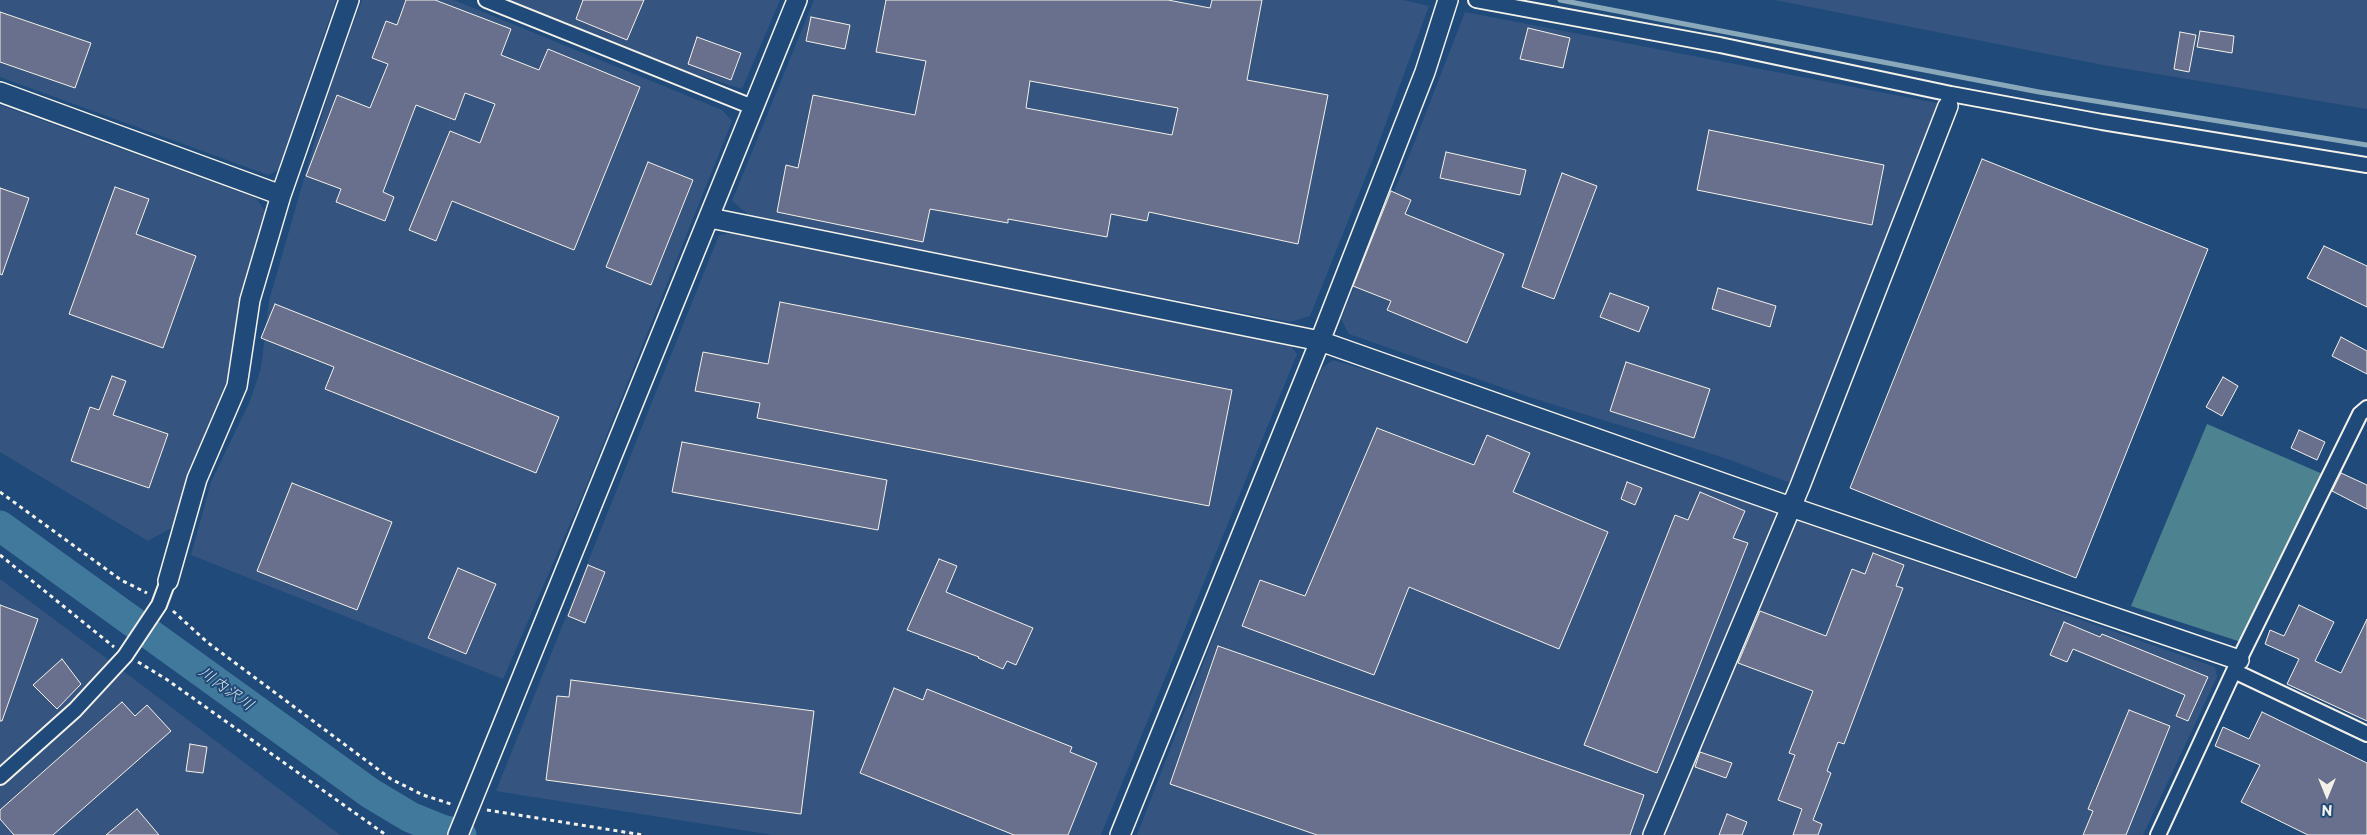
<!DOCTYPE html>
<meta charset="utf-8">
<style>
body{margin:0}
#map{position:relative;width:2367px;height:835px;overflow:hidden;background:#1f4a7a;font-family:"Playpen Sans",sans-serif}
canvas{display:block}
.north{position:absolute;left:2302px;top:770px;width:50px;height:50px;-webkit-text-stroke:4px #1f4a7a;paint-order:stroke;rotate:180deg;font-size:14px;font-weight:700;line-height:20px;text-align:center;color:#f4f1e8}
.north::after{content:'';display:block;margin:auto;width:18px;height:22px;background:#f4f1e8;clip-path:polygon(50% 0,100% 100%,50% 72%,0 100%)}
</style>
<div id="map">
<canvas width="2367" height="835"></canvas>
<div class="north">N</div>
</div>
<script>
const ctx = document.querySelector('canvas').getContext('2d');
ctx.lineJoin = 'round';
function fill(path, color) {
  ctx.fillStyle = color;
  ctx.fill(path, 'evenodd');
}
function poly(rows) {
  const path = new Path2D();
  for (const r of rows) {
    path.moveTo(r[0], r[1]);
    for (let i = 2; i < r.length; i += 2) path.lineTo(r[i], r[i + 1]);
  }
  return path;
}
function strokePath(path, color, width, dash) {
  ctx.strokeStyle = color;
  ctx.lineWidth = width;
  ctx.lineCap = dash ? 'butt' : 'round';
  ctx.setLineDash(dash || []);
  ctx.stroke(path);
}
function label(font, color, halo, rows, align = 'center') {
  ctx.font = font + ' "Playpen Sans","Klee One",sans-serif';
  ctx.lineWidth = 4;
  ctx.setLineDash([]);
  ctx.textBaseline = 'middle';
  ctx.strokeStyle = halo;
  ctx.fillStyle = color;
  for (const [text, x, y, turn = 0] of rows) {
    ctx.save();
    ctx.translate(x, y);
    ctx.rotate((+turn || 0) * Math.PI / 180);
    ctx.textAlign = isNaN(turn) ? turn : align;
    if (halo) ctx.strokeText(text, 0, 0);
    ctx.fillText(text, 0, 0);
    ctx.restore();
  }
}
fill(poly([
 [0,0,336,0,278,170,268,175,0,77],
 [362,0,454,0,722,110,732,121,586,487,503,679,191,555,211,482,250,401,261,368,269,301,331,84],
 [509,0,780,0,742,89,691,73],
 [814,0,1403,0,1429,6,1372,161,1310,316,1290,322,754,219,732,201],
 [1775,0,2367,0,2367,109,2103,65],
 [1465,12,1942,104,1793,484,1725,458,1529,397,1349,334,1341,319,1415,141],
 [0,105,256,198,267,214,242,297,227,380,194,459,173,527,148,541,0,452],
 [734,233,1287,341,1297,354,1101,835,773,835,496,791,719,235],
 [1333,360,1393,378,2215,667,2217,677,2143,835,1137,835,1221,617,1322,368],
 [0,579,114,664,340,835,0,835]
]), '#355580');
fill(poly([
 [2207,424,2325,475,2241,642,2131,606]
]), '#4d8290');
strokePath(poly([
 [1560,0,2039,92,2367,145]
]), '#89a9ba', 5);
strokePath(poly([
 [0,526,370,793,410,817,442,830,461,835]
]), '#41799c', 31);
const building = poly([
 [406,0,435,0,511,29,501,55,539,70,548,49,640,87,574,250,452,201,436,241,409,230,450,131,480,143,495,104,465,93,455,120,416,105,383,192,394,197,385,221,336,202,341,189,306,176,337,95,370,108,388,64,372,58,386,21,397,25,406,0],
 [583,0,644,0,627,40,576,19,583,0],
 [886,0,1168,0,1210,8,1212,0,1262,0,1247,80,1328,95,1298,244,1149,212,1147,221,1111,214,1107,237,1008,219,1008,223,930,209,923,242,777,212,786,165,798,168,813,95,915,115,926,61,876,52,886,0],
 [1030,81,1178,108,1172,135,1026,108,1030,81],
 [0,12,91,43,75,88,0,62,0,12],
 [811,17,850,25,845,49,806,41,811,17],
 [1528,28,1570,38,1563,68,1520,59,1528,28],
 [2200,31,2234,36,2232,53,2197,47,2200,31],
 [2180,32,2196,35,2189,72,2174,69,2180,32],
 [697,37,741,53,731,80,688,64,697,37],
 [1709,130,1884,165,1872,225,1697,190,1709,130],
 [1446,152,1526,170,1520,195,1440,178,1446,152],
 [1982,159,2208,249,2076,578,1850,488,1982,159],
 [648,162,693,180,651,285,606,267,648,162],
 [1562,173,1597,186,1554,299,1522,287,1562,173],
 [115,187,149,199,136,234,196,256,163,348,69,314,115,187],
 [0,188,29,198,2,275,0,274,0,188],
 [1391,191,1411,200,1405,214,1504,254,1467,343,1387,310,1391,301,1353,286,1391,191],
 [2324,246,2367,266,2367,307,2307,278,2324,246],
 [1718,288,1776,306,1770,327,1712,309,1718,288],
 [1610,293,1649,307,1639,332,1600,317,1610,293],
 [780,302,1232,390,1209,506,757,418,760,403,695,391,703,352,768,364,780,302],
 [275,304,559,417,536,473,325,389,334,367,261,338,275,304],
 [2341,337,2367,351,2367,374,2332,356,2341,337],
 [1626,362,1710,389,1694,438,1610,411,1626,362],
 [112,376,126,381,113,415,168,434,149,488,71,461,90,407,99,410,112,376],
 [2223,377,2238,386,2222,416,2206,407,2223,377],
 [1377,428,1474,465,1487,435,1530,453,1513,492,1608,532,1559,649,1409,587,1374,675,1242,626,1260,580,1305,596,1377,428],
 [2299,430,2325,442,2317,460,2291,448,2299,430],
 [682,442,887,480,878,530,672,492,682,442],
 [2341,473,2367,485,2367,509,2332,491,2341,473],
 [1627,482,1642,488,1635,505,1621,499,1627,482],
 [292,483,392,522,357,610,257,571,292,483],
 [1700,492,1745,511,1733,538,1748,543,1657,773,1584,745,1675,515,1688,520,1700,492],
 [1873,553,1904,565,1896,586,1903,588,1844,744,1838,742,1827,771,1831,773,1813,820,1822,824,1818,835,1793,835,1802,809,1778,800,1795,755,1789,753,1813,691,1738,663,1760,611,1826,636,1852,569,1865,574,1873,553],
 [939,559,957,566,946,592,1033,628,1016,665,1007,661,1003,669,978,658,979,657,907,630,939,559],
 [588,565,605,572,585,623,568,616,588,565],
 [458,568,496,584,466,654,428,638,458,568],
 [0,605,38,619,2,721,0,721,0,605],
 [2299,605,2334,622,2315,661,2341,673,2367,619,2367,721,2287,684,2299,659,2265,644,2270,630,2284,636,2299,605],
 [2064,622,2100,637,2102,634,2208,677,2188,721,2176,716,2185,695,2073,649,2067,662,2050,655,2064,622],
 [1218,646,1644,795,1630,835,1317,835,1170,784,1218,646],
 [62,659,81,684,57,709,33,685,62,659],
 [571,680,814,711,801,814,546,780,557,696,569,697,571,680],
 [894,688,923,700,927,689,1072,747,1070,752,1097,763,1068,835,1014,835,860,773,894,688],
 [122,702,135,716,147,705,171,731,53,835,14,835,0,819,0,810,122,702],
 [2129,710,2170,726,2126,835,2083,835,2093,811,2088,809,2129,710],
 [2262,712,2367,763,2367,835,2308,835,2241,802,2260,765,2215,746,2223,727,2249,739,2262,712],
 [190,744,207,747,203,773,186,771,190,744],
 [1700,752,1732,763,1726,778,1695,767,1700,752],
 [137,809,159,835,106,835,137,809],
 [1727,814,1747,822,1742,835,1719,835,1727,814]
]);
fill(building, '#69708d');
strokePath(building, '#f4f1e8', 1);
const street = poly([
 [486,0,755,108],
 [1476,0,1720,45,1951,94,2102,122,2367,165],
 [2234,671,2367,734],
 [0,777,75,710,125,656,159,605,168,581],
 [2158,835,2239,660,2360,414,2367,408]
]);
const secondary = poly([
 [0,92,281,195],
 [710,218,1320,341,1791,507,2239,660],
 [168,581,197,479,237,386,250,300,281,195,349,0],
 [458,835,797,0],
 [1120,835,1320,341,1425,72,1448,0],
 [1653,835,1800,486,1948,106]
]);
strokePath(street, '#f4f1e8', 18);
strokePath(secondary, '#f4f1e8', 22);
strokePath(poly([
 [0,492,121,580,147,593],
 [0,555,114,647],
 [173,611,207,642,391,779,423,795,451,804],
 [138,662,166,679,386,835],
 [487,810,643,835]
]), '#f4f1e8', 3, [4, 4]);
strokePath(street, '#1f4a7a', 14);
strokePath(secondary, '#1f4a7a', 19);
label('italic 16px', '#d9dfdd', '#1f4a7a', [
 ["川内沢川",226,689,36]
]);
</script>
